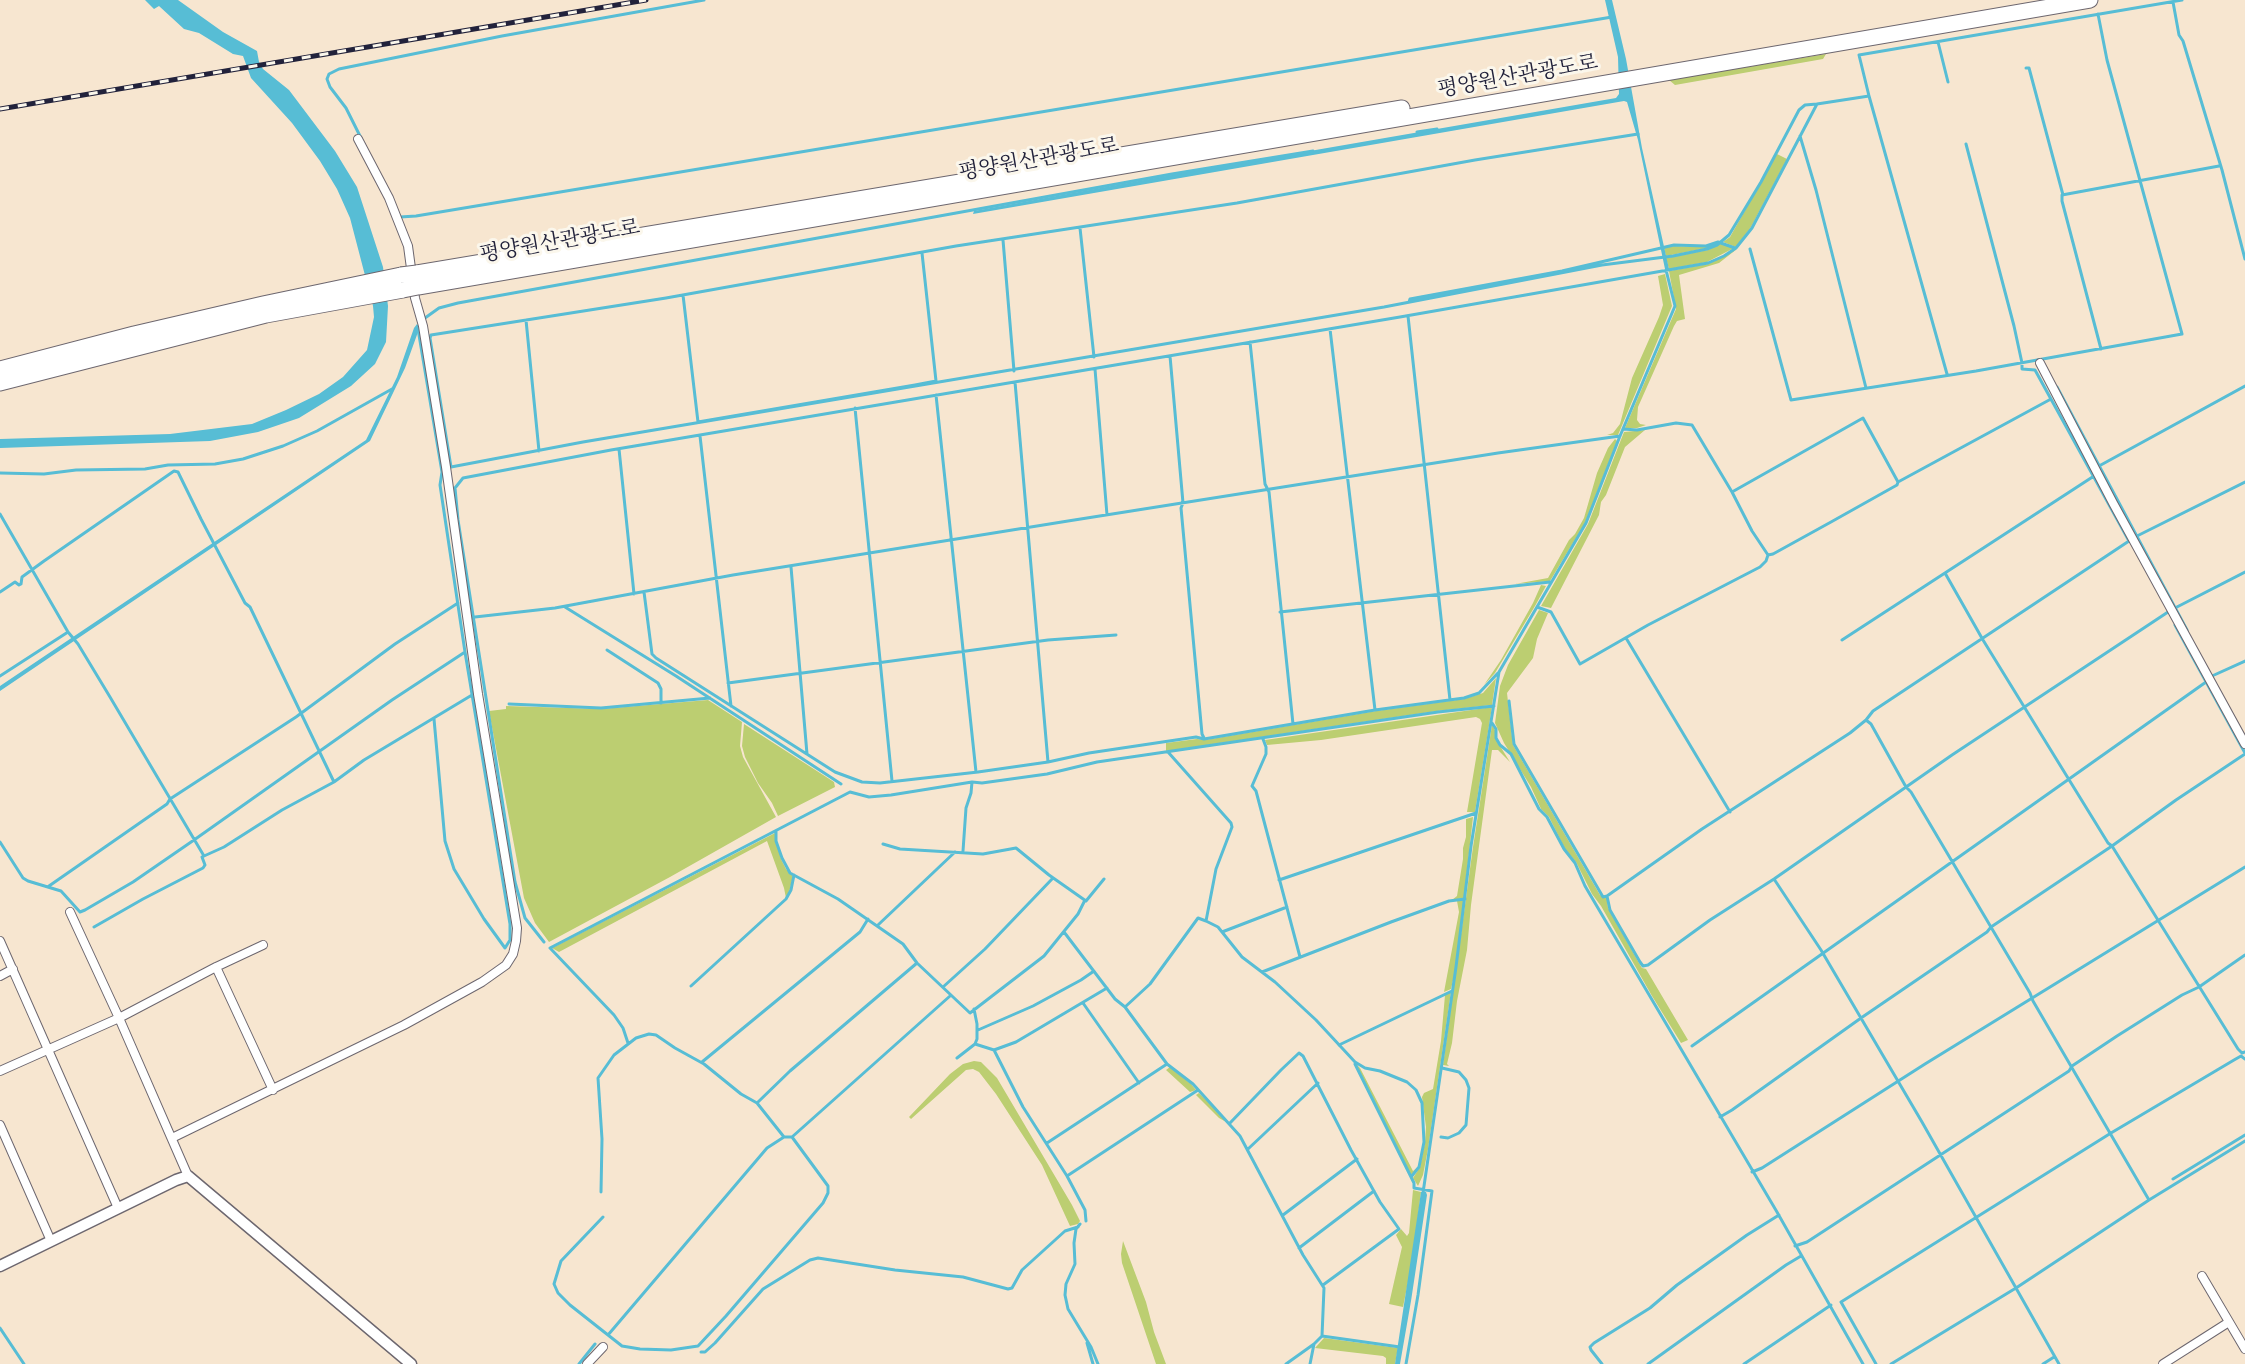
<!DOCTYPE html>
<meta charset="utf-8">
<style>
body{margin:0}
canvas{display:block;background:#f7e6d0}
</style>
<canvas width="2245" height="1364"></canvas>
<script>
const ctx = document.querySelector('canvas').getContext('2d');
ctx.lineJoin = 'round';
function fill(path, color) {
  ctx.fillStyle = color;
  ctx.fill(path, 'evenodd');
}
function poly(rows) {
  const path = new Path2D();
  for (const r of rows) {
    path.moveTo(r[0], r[1]);
    for (let i = 2; i < r.length; i += 2) path.lineTo(r[i], r[i + 1]);
  }
  return path;
}
function strokePath(path, color, width, dash) {
  ctx.strokeStyle = color;
  ctx.lineWidth = width;
  ctx.lineCap = dash ? 'butt' : 'round';
  ctx.setLineDash(dash || []);
  ctx.stroke(path);
}
function label(font, color, halo, rows, align = 'center') {
  ctx.font = font + ' "Gentium Book Plus","Noto Serif KR",serif';
  ctx.lineWidth = 6;
  ctx.setLineDash([]);
  ctx.textBaseline = 'middle';
  ctx.strokeStyle = halo;
  ctx.fillStyle = color;
  for (const [text, x, y, turn = 0] of rows) {
    ctx.save();
    ctx.translate(x, y);
    ctx.rotate((+turn || 0) * Math.PI / 180);
    ctx.textAlign = isNaN(turn) ? turn : align;
    if (halo) ctx.strokeText(text, 0, 0);
    ctx.fillText(text, 0, 0);
    ctx.restore();
  }
}
fill(poly([
 [1826,54,1823,59,1675,85,1669,80],
 [1777,154,1787,159,1751,227,1736,247,1723,242,1730,237],
 [1719,242,1707,248,1666,256,1664,248,1674,246,1706,247],
 [1721,243,1734,248,1707,262,1669,269,1666,258,1708,250],
 [1737,249,1719,263,1679,275,1685,319,1677,321,1674,326,1638,407,1637,420,1640,424,1646,425,1637,428,1625,428,1676,309,1669,271,1708,264],
 [1665,274,1672,306,1618,435,1607,435,1613,433,1620,424,1632,378,1659,317,1663,305,1658,276],
 [1645,430,1625,447,1606,495,1601,502,1599,515,1551,608,1541,606,1588,524,1624,432],
 [1615,439,1617,441,1585,523,1550,581,1515,584,1548,578,1569,540,1575,534,1584,518,1597,473,1608,448],
 [1541,585,1546,586,1535,606,1495,673,1484,685,1501,660,1533,603],
 [1539,610,1548,613,1537,639,1533,658,1507,693,1513,745,1600,895,1607,898,1608,908,1639,963,1642,968,1646,969,1688,1040,1681,1043,1652,996,1601,906,1592,894,1576,862,1565,849,1549,817,1541,809,1531,787,1504,743,1495,723,1500,686,1508,665],
 [1496,678,1492,705,1437,711,1166,751,1166,743,1197,739,1205,740,1376,711,1464,699,1483,693],
 [708,700,742,722,740,746,743,757,776,817,670,877,549,942,535,923,524,898,489,711,506,709,506,706,601,709],
 [1492,707,1475,812,1467,812,1482,723,1480,719,1476,717,1321,740,1267,745,1265,740],
 [744,724,834,782,835,787,778,816,772,803,758,783,745,757,742,746],
 [1492,725,1495,730,1495,738,1510,762,1498,750,1492,750,1471,905,1467,950,1457,1001,1452,1043,1447,1064,1449,1066,1443,1065,1473,847],
 [1473,817,1464,898,1452,900,1457,896,1463,859,1463,848,1466,837,1466,819],
 [775,833,781,859,786,869,793,876,790,889,786,898,784,888,767,841,559,952,552,948],
 [1457,901,1464,901,1456,968,1451,989,1444,992,1459,912],
 [1451,992,1428,1149,1423,1175,1418,1186,1413,1178,1420,1167,1425,1142,1426,1127,1422,1097,1424,1093,1433,1089,1441,1041,1445,995],
 [974,1061,981,1062,997,1078,1072,1205,1080,1221,1078,1224,1070,1226,1042,1165,996,1094,979,1072,973,1069,966,1070,911,1119,909,1117,950,1074,963,1064],
 [1356,1064,1360,1068,1413,1171,1418,1167,1411,1175],
 [1170,1067,1191,1084,1196,1090,1190,1092,1166,1070],
 [1199,1093,1212,1106,1228,1123,1219,1118,1196,1095],
 [1413,1190,1421,1192,1412,1262,1403,1307,1389,1304,1402,1247,1396,1235,1401,1229,1407,1236,1409,1233],
 [1123,1241,1146,1302,1154,1332,1166,1364,1156,1364,1122,1263,1121,1254],
 [1324,1338,1398,1348,1395,1364,1386,1364,1386,1358,1383,1356,1315,1348]
]), '#bcce71');
fill(poly([
 [145,0,178,0,223,32,257,51,259,62,263,69,289,90,335,151,357,187,383,267,388,306,386,342,375,364,351,386,299,418,258,432,210,441,0,448,0,439,170,434,252,424,286,410,319,394,343,377,367,350,374,317,373,306,350,218,337,189,320,161,292,123,251,78,243,56,233,54,199,33,184,29,159,6,154,9],
 [1605,0,1612,0,1626,59,1642,148,1669,269,1665,269,1638,140,1627,102,1624,101,973,214,974,211,1177,174,1616,98,1619,94,1618,57],
 [417,324,420,328,418,332,405,368,370,441,0,691,0,686,366,440,397,377,414,328],
 [1421,1192,1426,1192,1427,1195,1411,1301,1400,1364,1395,1364]
]), '#57bdd5');
strokePath(poly([
 [2173,2,2179,35,2183,41,2222,170,2245,259],
 [1938,42,1948,82],
 [2026,68,2029,68,2063,195],
 [1869,96,1947,374],
 [1417,132,1437,129],
 [1638,134,1475,160,1237,203,956,246,666,298,431,335,430,338,451,467,583,442,1384,307,1602,265,1673,256,1707,249,1717,245,1729,235,1761,182,1799,110,1805,105,1817,104],
 [1800,136,1816,190,1866,388],
 [361,138,346,108,330,87,327,79,329,74,339,69,502,36,704,0],
 [1966,144,2014,326,2022,363,2022,369,2035,370,2129,541],
 [400,217,416,216,1612,17],
 [1080,228,1094,357],
 [1003,240,1014,371],
 [1750,249,1791,400,1976,371,2182,334,2107,60,2098,14],
 [683,295,698,422,915,385,936,381,922,253],
 [1409,302,1410,299,1562,271,1674,245,1706,246,1718,242,1735,248],
 [1408,316,1450,700],
 [425,318,439,308,458,303,1172,174,1313,151],
 [526,320,539,451],
 [418,329,442,472,440,485,465,652,510,924,510,940,505,948,484,919,454,869,445,841,434,719],
 [1330,329,1375,710],
 [1250,342,1265,484,1269,492,1293,724],
 [2101,349,2062,201,2062,195,2219,166],
 [1170,356,1183,503,1181,508,1202,734,1204,738],
 [1095,369,1107,515],
 [1015,382,1048,762],
 [2057,387,2187,630],
 [936,395,976,772],
 [855,408,892,781],
 [1623,429,1637,430,1676,423,1692,425,1732,492,1752,531,1768,555,1773,554,1831,522,1897,485,1898,482],
 [700,436,731,706],
 [619,449,634,594],
 [2099,466,2245,386],
 [0,473,44,474,76,470,145,469,168,465,215,464,243,459,283,446,317,431,392,389],
 [1732,492,1863,418,1898,482,2051,399],
 [0,514,68,632,78,644,110,697,204,856],
 [2137,536,2245,482],
 [791,567,807,754],
 [1945,573,1983,640,2108,843,2112,846,2238,1049,2242,1053,2245,1052],
 [0,592,15,582,19,585,21,584,22,577,44,561,174,471,178,472,201,519,245,603,250,607,334,782],
 [644,592,652,654,656,658,835,772,862,782,880,783,978,772,1048,762,1089,753,1196,737,1204,739,1375,710,1464,698,1479,693,1498,673],
 [565,607,676,676,841,784],
 [1537,607,1551,612,1580,664,1648,625,1760,567,1766,561,1768,555],
 [2175,608,2245,572],
 [1280,612,1550,582],
 [475,617,555,608,733,575,1068,521,1498,453,1620,436],
 [2175,625,2245,753],
 [1626,638,1730,812],
 [1842,640,2094,476],
 [607,650,658,683,661,689,661,703],
 [0,676,68,632],
 [2212,676,2245,661],
 [728,683,1048,640,1116,635],
 [1509,701,1514,744,1603,897,1607,896,1702,829,1850,733,1866,720,1871,724,1906,787,1911,792,2030,993,2033,1001,2149,1200,2245,1141],
 [509,704,601,708,710,698],
 [1866,720,1873,711,2129,541],
 [1492,723,1496,729,1496,738,1500,745,1511,754,1539,809,1547,817,1564,849,1575,863,1585,886,1777,1212,1863,1364],
 [1263,739,1266,747,1266,754,1252,786,1256,791,1300,957],
 [1168,752,1231,823,1232,827,1216,869,1206,921,1218,927,1242,957,1275,982,1316,1020,1355,1062,1365,1068,1380,1071,1407,1082,1416,1090,1422,1103,1424,1142,1419,1167,1411,1177],
 [776,831,776,841,782,858,790,873,838,899,903,944,917,963,970,1013,1044,956,1078,914,1085,900],
 [0,842,23,878,28,881,61,891,80,912,85,910,133,882,194,840,392,700,465,652],
 [883,844,900,849,983,854,1016,848,1049,875,1086,901,1104,879],
 [963,851,966,808,971,793,972,782],
 [1774,879,1821,950,1922,1122,2059,1364],
 [1279,880,1476,813],
 [49,886,167,804,170,799,296,717,395,644,458,603],
 [1607,896,1610,910,1640,962,1643,966,1648,965,1710,920,1774,879,1952,755,2168,612],
 [878,925,955,852],
 [94,927,143,899,203,868,205,865,202,857,204,856,224,847,282,810,334,782,364,760,472,695],
 [1064,932,1115,999,1125,1007,1150,984,1198,918,1206,921],
 [1222,932,1287,907],
 [544,942,525,918,515,882,458,520,455,488,463,478,611,450,1400,317,1708,263,1724,256,1736,248,1752,228,1817,104,1869,96,1859,55,2182,0],
 [1262,972,1391,922,1449,901,1465,899],
 [691,986,786,899,791,890,794,875],
 [943,987,985,949,1053,878],
 [1083,1003,1139,1083],
 [1125,1007,1167,1064,1193,1084,1240,1136,1303,1255,1324,1288,1322,1336,1400,1347],
 [978,1030,1033,1006,1081,980,1094,971],
 [628,1043,623,1028,614,1015,550,948,850,792,869,797,891,795,972,782,982,783,1047,774,1097,762,1438,712,1494,706],
 [975,1044,994,1050,1016,1042,1107,988],
 [1339,1045,1452,991],
 [1692,1046,2206,682],
 [994,1050,1023,1107,1067,1176,1085,1210,1086,1221],
 [957,1058,975,1044,977,1039,977,1024,974,1009],
 [702,1062,860,932,868,919],
 [1355,1064,1414,1183,1414,1188,1432,1191,1418,1295,1406,1364],
 [757,1103,790,1071,917,963],
 [1720,1117,1732,1110,1861,1018,1987,932,1991,927,2112,846,2176,800,2245,754],
 [1230,1123,1281,1070,1299,1053,1303,1056,1351,1150,1380,1202,1399,1229,1323,1285],
 [792,1137,950,996],
 [1441,1137,1448,1138,1459,1133,1466,1125,1469,1088,1466,1080,1459,1072,1442,1068],
 [1047,1143,1167,1064],
 [1248,1149,1318,1083],
 [1752,1172,1762,1168,1925,1064,2245,867],
 [1067,1176,1198,1090],
 [2173,1179,2245,1135],
 [601,1192,602,1139,598,1078,614,1055,636,1038,649,1034,656,1035,675,1048,704,1064,741,1094,757,1103,784,1137,792,1137,828,1186,828,1193,823,1203,726,1316,698,1346,671,1350,640,1349,622,1346,608,1335,767,1148,784,1137],
 [1423,1193,1456,967,1471,846,1499,672,1586,523,1620,436,1675,306,1666,270],
 [1283,1215,1357,1159],
 [603,1217,561,1261,554,1284,558,1293,570,1305,608,1335],
 [1080,1224,1076,1229,1074,1243,1075,1264,1066,1284,1065,1295,1068,1309,1091,1347,1098,1364],
 [1795,1246,1807,1242,2069,1071,2072,1066,2117,1036,2182,995,2199,987,2245,955],
 [1299,1248,1374,1191],
 [0,1328,24,1364],
 [1087,1343,1093,1364],
 [1314,1344,1322,1336],
 [701,1352,705,1352,715,1343,763,1289,810,1260,818,1258,895,1270,963,1277,1008,1289,1012,1288,1022,1270,1065,1231,1078,1227],
 [579,1364,595,1344],
 [1286,1364,1314,1344,1310,1364],
 [1602,1364,1591,1350,1590,1347,1594,1343,1650,1308,1677,1285,1747,1235,1779,1215],
 [1648,1364,1786,1265,1801,1256],
 [1744,1364,1831,1305],
 [1876,1364,1841,1302,2111,1133,2234,1060,2241,1056,2245,1059],
 [1891,1364,2016,1288,2149,1200],
 [2043,1364,2054,1357]
]), '#57bdd5', 3);
const minor = poly([
 [2040,363,2113,503,2245,744],
 [70,912,119,1018,188,1176],
 [0,941,118,1208],
 [216,967,273,1090],
 [0,976,13,969],
 [0,1071,119,1018,216,967,263,945],
 [0,1125,51,1241],
 [172,1138,404,1025,482,982,506,965,513,954,516,941,517,928,478,694,446,467,423,326,415,298,408,246,389,198,358,139],
 [2202,1276,2245,1349],
 [587,1364,603,1347],
 [2163,1364,2229,1322]
]);
const tertiary = poly([
 [0,1266,176,1180,188,1176,411,1364]
]);
const motorway = poly([
 [417,273,1402,108],
 [418,287,2090,0],
 [0,369,134,334,263,304,401,275],
 [0,383,266,315,403,290]
]);
strokePath(minor, '#6d676f', 10);
strokePath(tertiary, '#6d676f', 13);
strokePath(motorway, '#6d676f', 17);
strokePath(minor, '#fff', 8);
strokePath(tertiary, '#fff', 10);
strokePath(motorway, '#fff', 15);
const rail = poly([
 [0,109,646,0]
]);
strokePath(rail, '#22223b', 5);
strokePath(rail, '#fbf7ec', 3, [9]);
const motorwayBridge = poly([
 [401,275,417,273],
 [403,290,418,287]
]);
strokePath(motorwayBridge, '#6d676f', 17, []);
strokePath(motorwayBridge, '#fff', 15);
label('21px', '#22223b', '#fbf7ec', [
 ["평양원산관광도로",1518,77,-10],
 ["평양원산관광도로",1039,160,-10],
 ["평양원산관광도로",560,242,-10]
]);
</script>
